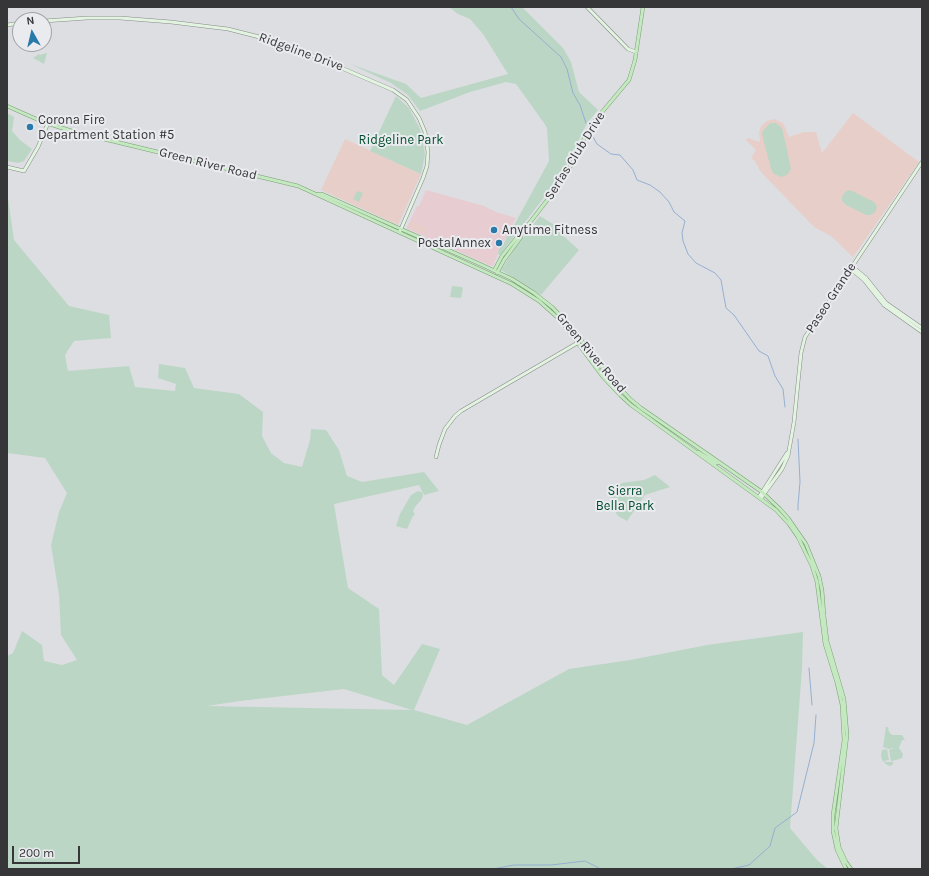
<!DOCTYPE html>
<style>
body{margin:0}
#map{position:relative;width:929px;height:876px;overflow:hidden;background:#dddee2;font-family:Karla,sans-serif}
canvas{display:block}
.frame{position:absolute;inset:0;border:8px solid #363638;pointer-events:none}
.north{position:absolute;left:12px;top:12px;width:40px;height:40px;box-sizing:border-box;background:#eaebef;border:1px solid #a2a3a6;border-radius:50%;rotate:352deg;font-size:11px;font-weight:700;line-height:16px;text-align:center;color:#363638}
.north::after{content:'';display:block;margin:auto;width:14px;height:18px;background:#2a79ab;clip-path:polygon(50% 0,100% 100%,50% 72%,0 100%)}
.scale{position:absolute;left:12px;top:846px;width:68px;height:18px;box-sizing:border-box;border:2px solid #363638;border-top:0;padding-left:5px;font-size:12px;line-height:14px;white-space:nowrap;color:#363638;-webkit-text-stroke:3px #eaebef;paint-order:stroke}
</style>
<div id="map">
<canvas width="929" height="876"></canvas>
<div class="frame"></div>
<div class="north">N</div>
<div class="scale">200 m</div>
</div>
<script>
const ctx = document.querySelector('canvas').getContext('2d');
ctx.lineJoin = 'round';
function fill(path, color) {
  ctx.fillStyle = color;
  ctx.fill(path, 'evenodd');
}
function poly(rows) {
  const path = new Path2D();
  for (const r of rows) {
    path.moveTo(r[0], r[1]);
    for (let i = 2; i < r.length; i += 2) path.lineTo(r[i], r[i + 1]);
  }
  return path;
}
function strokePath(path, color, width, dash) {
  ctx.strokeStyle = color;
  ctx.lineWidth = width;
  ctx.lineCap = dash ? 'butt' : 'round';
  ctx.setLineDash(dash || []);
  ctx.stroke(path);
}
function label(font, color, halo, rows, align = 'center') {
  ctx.font = font + ' Karla,sans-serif';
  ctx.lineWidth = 4;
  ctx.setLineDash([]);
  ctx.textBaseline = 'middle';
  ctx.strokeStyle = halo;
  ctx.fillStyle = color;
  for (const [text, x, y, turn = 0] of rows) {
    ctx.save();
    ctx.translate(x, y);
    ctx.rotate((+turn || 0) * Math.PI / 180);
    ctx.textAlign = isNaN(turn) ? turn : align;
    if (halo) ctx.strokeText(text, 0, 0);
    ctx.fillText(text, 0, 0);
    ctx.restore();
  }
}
fill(poly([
 [426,190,484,206,496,212,516,218,504,242,503,242,493,266,491,266,407,229,407,227,417,206,419,206]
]), '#e7cdd2');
fill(poly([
 [853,113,919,162,853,257,831,236,814,227,760,171,755,161,751,158,756,150,746,140,748,138,760,142,759,132,761,126,767,121,774,119,783,123,789,137,804,132,816,132,822,153],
 [345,139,421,174,398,225,321,190],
 [411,221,427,228,424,234,408,227]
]), '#e8cec8');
fill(poly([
 [449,7,522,7,563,48,571,62,579,92,598,110,587,123,567,164,542,200,500,255,498,254,498,252,503,242,505,242,509,230,512,229,549,161,547,128,544,123,516,84,506,82,470,92,420,111,408,95,391,83,350,64,406,84,421,98,508,74,483,34,470,19,458,14],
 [47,53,44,64,33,58,39,54,40,55],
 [396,96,409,108,420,129,425,154,421,174,370,151],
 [7,113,14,117,12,131,20,140,32,149,24,161,18,163,7,161],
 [770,123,776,123,782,128,786,145,791,169,787,175,781,177,774,174,771,169,763,138,762,132],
 [848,190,852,191,874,202,877,207,875,212,871,215,866,215,846,205,842,201,842,197,845,192],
 [357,191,363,193,359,202,353,199],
 [7,198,8,198,14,240,69,306,109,315,111,338,74,341,65,355,68,371,129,366,135,387,175,391,176,384,158,378,159,364,185,368,194,388,239,394,263,412,262,436,271,453,284,463,302,467,310,440,311,429,326,430,339,450,347,476,362,482,424,472,439,491,424,495,419,485,334,504,348,588,379,609,382,675,394,685,422,644,440,649,414,710,467,725,569,669,630,660,707,645,803,632,802,668,790,828,817,860,828,869,7,869,7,656,13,653,22,631,42,645,44,661,62,665,77,660,61,635,59,595,51,545,59,512,67,493,45,458,7,453],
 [344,689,412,710,207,706,240,701],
 [540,216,556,226,559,232,579,250,541,295,501,270,515,248],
 [452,286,462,287,463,288,461,298,450,297],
 [655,475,670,487,645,495,627,521,618,516,612,507,611,503,611,497,615,487,622,483,644,480],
 [418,491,422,492,423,496,421,500,415,507,413,511,415,515,413,516,407,529,396,526,400,514,411,495],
 [886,727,888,727,889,732,892,735,902,735,905,740,902,740,899,748,903,754,902,758,896,760,896,758,896,760,891,761,889,750,894,748,889,749,883,747],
 [887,749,889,760,884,761,886,762,894,762,892,765,890,766,887,765,882,760,881,755,882,750]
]), '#bcd6c5');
strokePath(poly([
 [511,7,519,19,561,57,567,69,573,93,580,105,586,123],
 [592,135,597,144,611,154,620,155,633,170,637,180,650,185,660,192,669,202,674,212,685,221,682,233,683,241,688,254,696,263,715,273,721,280,726,308,734,315,759,351,768,356,775,376,783,389,785,407],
 [798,439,800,482,798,505,798,510],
 [809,668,812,705],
 [493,869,514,865,551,865,585,861,601,869],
 [731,869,749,865,770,846,775,828,797,812,814,743,816,715]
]), '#95afd1', 1);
const secondary = poly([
 [587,7,628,49,636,52],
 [44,21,87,18,120,18,171,22,228,29,283,43,393,90,407,100,419,118,425,132,428,152,427,166,423,178,400,231],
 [7,25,20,23],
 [7,167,24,171,38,147,48,123],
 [851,267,852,270,864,280,884,305,922,332],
 [851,267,854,268,866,278,886,303,922,328],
 [436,457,439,445,445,429,455,416,461,411,579,342],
 [759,497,787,453],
 [761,498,782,469,788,456,794,422,801,353,805,337,922,162]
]);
const primary = poly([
 [7,106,43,122,75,132,298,186,512,284,539,301,558,318,569,331,603,377,620,395,631,405,776,510,789,524,798,537,812,566,817,582,825,644,837,683,842,705,844,740,833,815,833,831,837,850,846,869],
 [318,194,322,194,482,265,512,279,534,293,552,307,572,328,606,373,630,399,641,408,762,492,780,509,788,518,806,544,819,576,822,590,824,616,827,641,844,699,847,735,836,828,839,847,846,862,851,869],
 [494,271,502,256,518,236,521,234],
 [497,273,504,260,521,237,521,234,565,177,585,137,592,124,629,80,635,60,643,7],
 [698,452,716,463,719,462]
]);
strokePath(secondary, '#88898c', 4);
strokePath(primary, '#799f74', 4);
strokePath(secondary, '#e2f3df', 3);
strokePath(primary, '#c4e8bf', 3);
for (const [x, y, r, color] of [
 [30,127,4,"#2a79ab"],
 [494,230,4,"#2a79ab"],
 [499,243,4,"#2a79ab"]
]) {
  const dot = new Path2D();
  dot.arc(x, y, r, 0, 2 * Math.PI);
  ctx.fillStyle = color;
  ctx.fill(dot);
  strokePath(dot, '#eaebef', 1.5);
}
label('13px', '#363638', '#eaebef', [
 ["Ridgeline Drive",301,52,20],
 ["Serfas Club Drive",575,156,-58],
 ["Green River Road",208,164,14],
 ["Paseo Grande",831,298,-57],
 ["Green River Road",591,353,50]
]);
label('13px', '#363638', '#eaebef', [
 ["Corona Fire",38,120],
 ["Department Station #5",38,135],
 ["Anytime Fitness",502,230],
 ["PostalAnnex",491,243,"right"]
], 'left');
label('13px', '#014d2d', '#eaebef', [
 ["Ridgeline Park",401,140],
 ["Sierra",625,491],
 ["Bella Park",625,506]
]);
</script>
